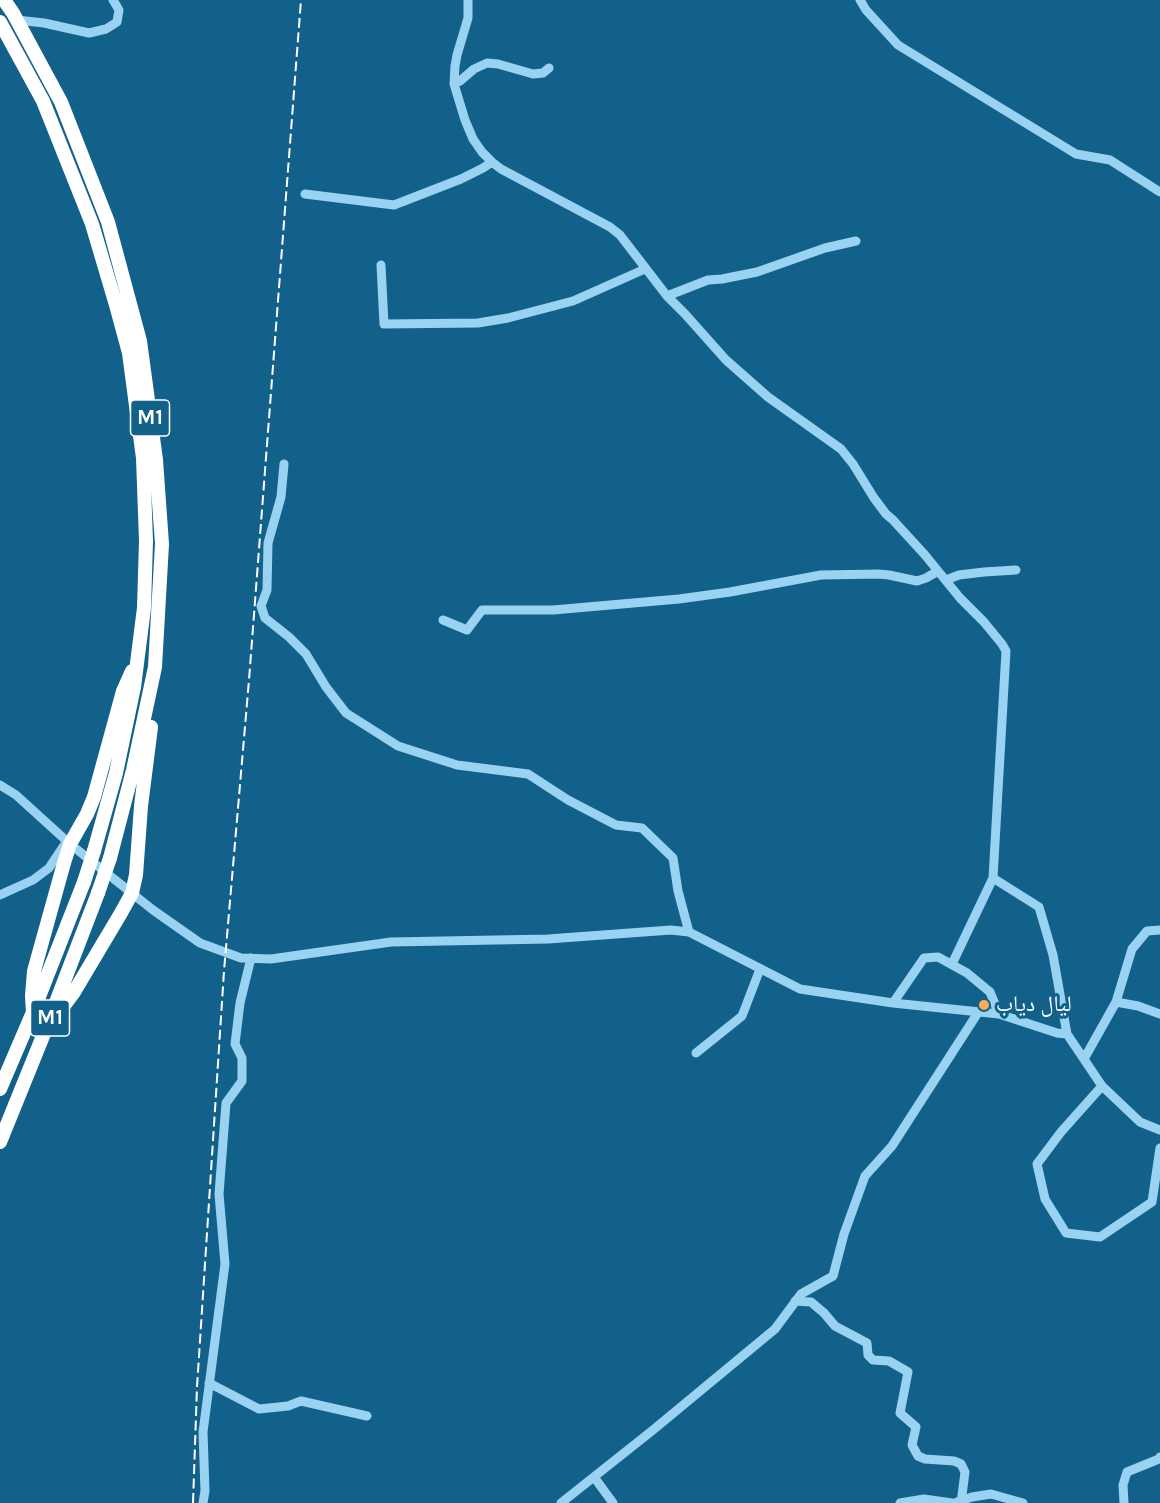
<!DOCTYPE html>
<meta charset="utf-8">
<style>
body{margin:0}
canvas{display:block;background:#12618b}
</style>
<canvas width="1160" height="1503"></canvas>
<script>
const ctx = document.querySelector('canvas').getContext('2d');
ctx.lineJoin = 'round';
function poly(rows) {
  const path = new Path2D();
  for (const r of rows) {
    path.moveTo(r[0], r[1]);
    for (let i = 2; i < r.length; i += 2) path.lineTo(r[i], r[i + 1]);
  }
  return path;
}
function strokePath(path, color, width, dash) {
  ctx.strokeStyle = color;
  ctx.lineWidth = width;
  ctx.lineCap = dash ? 'butt' : 'round';
  ctx.setLineDash(dash || []);
  ctx.stroke(path);
}
function label(font, color, halo, rows, align = 'center') {
  ctx.font = font + ' Karla,"Noto Naskh Arabic",sans-serif';
  ctx.lineWidth = 6;
  ctx.setLineDash([]);
  ctx.textBaseline = 'middle';
  ctx.strokeStyle = halo;
  ctx.fillStyle = color;
  for (const [text, x, y, turn = 0] of rows) {
    ctx.save();
    ctx.translate(x, y);
    ctx.rotate((+turn || 0) * Math.PI / 180);
    ctx.textAlign = isNaN(turn) ? turn : align;
    if (halo) ctx.strokeText(text, 0, 0);
    ctx.fillText(text, 0, 0);
    ctx.restore();
  }
}
strokePath(poly([
 [468,0,468,18,457,55,455,66,454,84,465,120,473,139,482,152,492,162,501,169,610,227,620,235,667,296,685,314,726,360,768,397,841,449,853,464,874,498,886,514,893,520,925,555,960,598,984,622,1002,644,1006,651,993,878,1039,907,1053,955,1067,1034],
 [860,0,866,10,898,45,1076,154,1110,160,1160,192],
 [17,20,44,23,89,33,106,29,117,22,119,10,113,0],
 [454,84,460,81,474,69,487,63,498,64,533,74,543,73,549,68],
 [305,194,394,205,461,179,483,168,492,162],
 [381,265,384,324,478,323,508,318,573,301,645,269],
 [667,296,708,280,722,279,757,272,825,248,856,241],
 [284,464,281,497,268,543,267,590,261,606,265,618,289,637,306,654,326,687,346,713,398,746,457,765,528,774,568,800,616,825,642,828,673,858,678,891,689,932],
 [946,580,959,575,984,572,1016,570],
 [443,620,467,630,482,610,553,610,679,599,730,592,821,575,878,574,889,575,917,581,926,578,938,571],
 [0,785,16,795,70,844,153,910,200,943,241,958,271,959,391,942,548,939,671,930,689,932,800,989,893,1003,999,1014,1057,1033,1067,1034,1102,1086,1140,1122,1160,1130],
 [0,895,33,880,49,868,67,841],
 [952,964,993,878],
 [1116,1002,1138,1006,1160,1014],
 [893,1003,924,958,938,957,967,973,990,992,999,1014],
 [696,1053,742,1016,760,969],
 [1084,1059,1116,1002,1132,949,1147,931,1160,930],
 [1102,1086,1061,1132,1037,1164,1045,1199,1066,1233,1100,1237,1152,1202,1160,1148],
 [795,1301,811,1302,824,1313,835,1326,867,1343,868,1355,873,1360,889,1361,908,1372,900,1413,916,1427,912,1445,918,1456,925,1459,954,1461,961,1464,965,1472,961,1503],
 [209,1383,259,1409,288,1406,301,1401,367,1416],
 [594,1477,613,1503],
 [957,1502,972,1497,991,1494,1023,1503],
 [203,1503,205,1491,203,1432,225,1264,219,1194,226,1103,242,1081,242,1058,235,1044,240,1003,251,958],
 [561,1503,653,1430,775,1329,801,1294,833,1276,844,1234,865,1176,892,1146,979,1011],
 [900,1503,924,1499,952,1503],
 [1124,1503,1123,1485,1127,1472,1159,1459,1160,1457]
]), '#99d3f1', 9);
strokePath(poly([
 [4,0,13,13,61,102,108,222,140,341,156,460,162,544,155,667,133,770,110,858],
 [0,22,43,101,92,224,116,305,129,353,143,458,146,541,144,608,134,687,116,773,94,851],
 [33,1012,32,996,34,971,64,863,70,844,87,814,94,797,123,691,132,671],
 [45,1031,74,992,121,913,132,893,136,875,141,806,151,727],
 [0,1089,33,1012,84,882],
 [0,1142,45,1031,98,893]
]), '#fff', 14);
strokePath(poly([
 [193,1503,197,1387,224,971,249,680,301,0]
]), '#fff', 2, [10, 4.5]);
strokePath(poly([
 [84,882,94,851],
 [98,893,110,858]
]), '#fff', 14);
for (const [x, y, r, color] of [
 [984,1005,6,"#ffab59"]
]) {
  const dot = new Path2D();
  dot.arc(x, y, r, 0, 2 * Math.PI);
  ctx.fillStyle = color;
  ctx.fill(dot);
  strokePath(dot, '#12618b', 2);
}
for (const [x, y, w] of [
 [150,418,39],
 [50,1018,39]
]) {
  const box = new Path2D();
  box.roundRect(x - w / 2, y - 18, w, 36, 4.5);
  ctx.fillStyle = '#12618b';
  ctx.fill(box);
  strokePath(box, '#fff', 1.5);
}
label('bold 21px', '#fff', null, [
 ["M1",150,418],
 ["M1",50,1018]
]);
label('22px', '#fff', '#12618b', [
 ["ليال دياب",996,1005]
], 'left');
</script>
